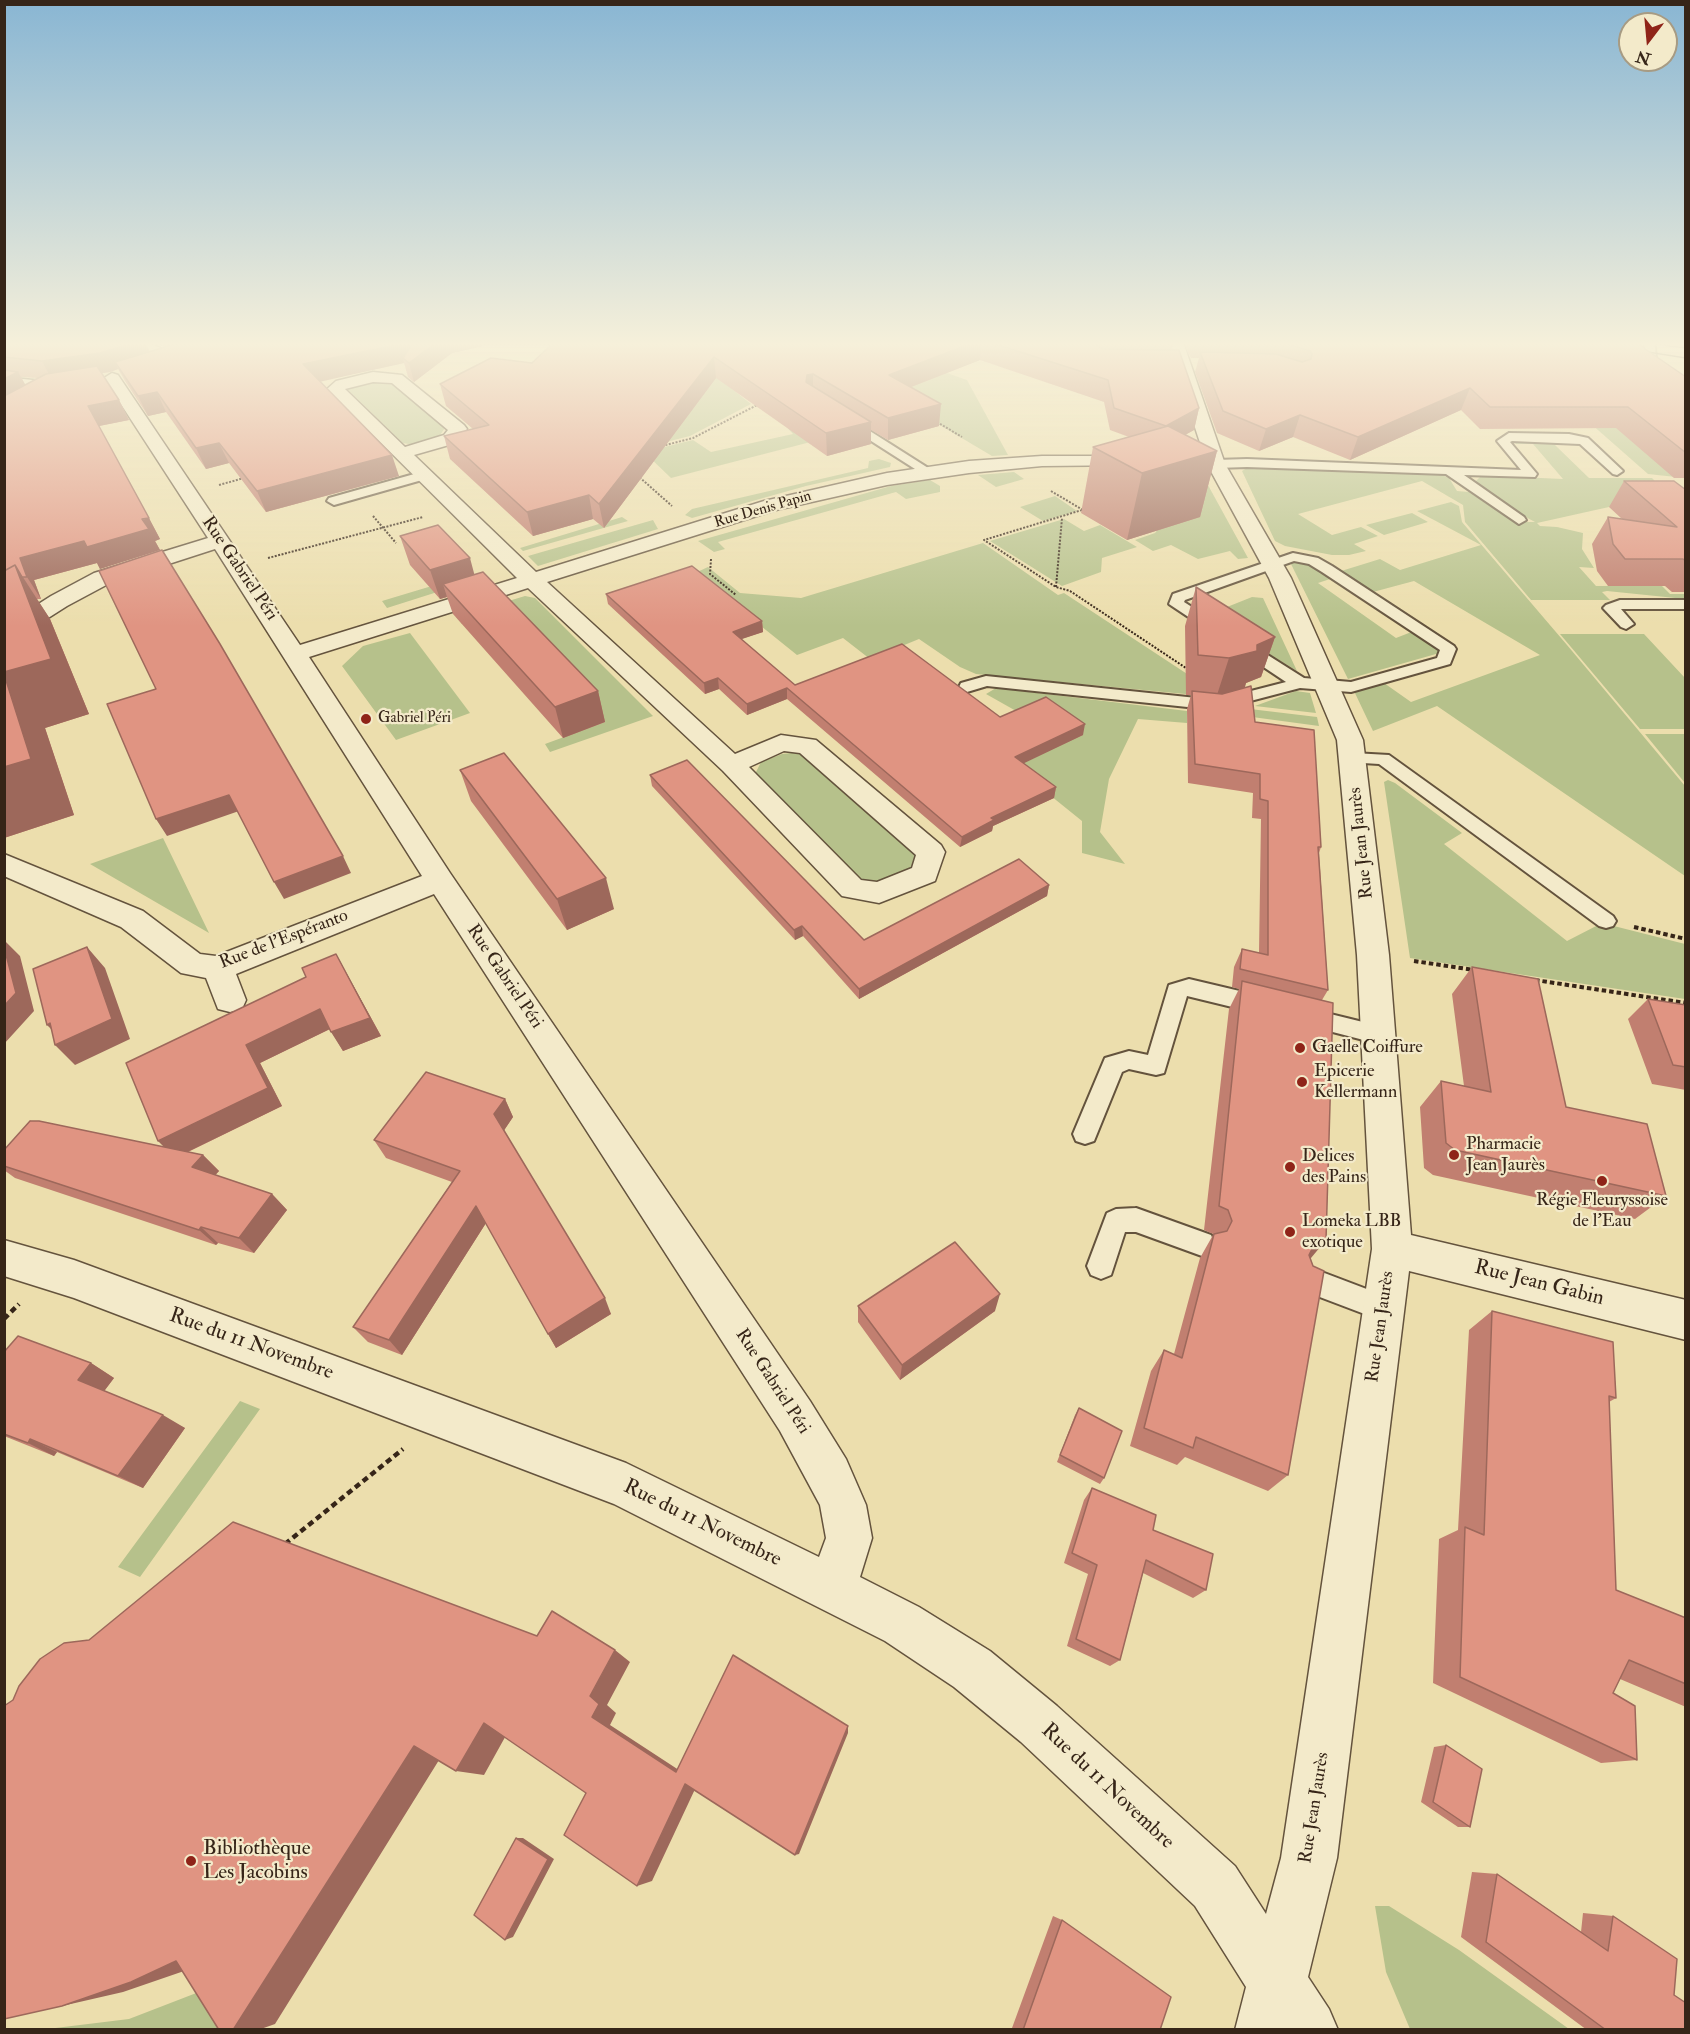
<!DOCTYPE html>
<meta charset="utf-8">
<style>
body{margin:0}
#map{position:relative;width:1690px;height:2034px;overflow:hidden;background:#ecdead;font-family:"IM FELL Double Pica",serif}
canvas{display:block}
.frame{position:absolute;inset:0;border:6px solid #362518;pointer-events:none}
.north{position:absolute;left:1618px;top:12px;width:60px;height:60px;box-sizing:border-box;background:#f3eaca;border:2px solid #a79b83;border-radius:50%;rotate:196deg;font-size:16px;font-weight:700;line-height:24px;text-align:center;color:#362518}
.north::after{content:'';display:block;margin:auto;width:21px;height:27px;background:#8f2418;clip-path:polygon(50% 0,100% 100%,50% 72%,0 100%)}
</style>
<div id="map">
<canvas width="1690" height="2034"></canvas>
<div class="frame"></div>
<div class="north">N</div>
</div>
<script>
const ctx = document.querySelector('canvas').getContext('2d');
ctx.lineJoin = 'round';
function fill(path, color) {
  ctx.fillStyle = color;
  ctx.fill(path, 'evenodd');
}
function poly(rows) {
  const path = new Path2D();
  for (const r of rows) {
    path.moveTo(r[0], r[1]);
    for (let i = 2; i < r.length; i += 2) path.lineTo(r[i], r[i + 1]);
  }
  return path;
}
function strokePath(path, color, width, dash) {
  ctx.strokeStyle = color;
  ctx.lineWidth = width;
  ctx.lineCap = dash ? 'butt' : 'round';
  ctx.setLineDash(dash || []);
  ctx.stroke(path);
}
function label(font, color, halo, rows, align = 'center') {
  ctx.font = font + ' "IM FELL Double Pica",serif';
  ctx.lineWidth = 4.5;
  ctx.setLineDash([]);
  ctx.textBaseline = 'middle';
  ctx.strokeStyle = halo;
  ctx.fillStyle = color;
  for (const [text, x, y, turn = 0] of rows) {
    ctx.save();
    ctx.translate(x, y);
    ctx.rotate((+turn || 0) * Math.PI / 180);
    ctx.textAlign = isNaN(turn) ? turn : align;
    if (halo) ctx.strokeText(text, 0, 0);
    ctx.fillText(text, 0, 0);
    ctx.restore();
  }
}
fill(poly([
 [736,349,896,355,967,380,1008,455,992,456,837,364,731,388,751,404,690,436,662,443],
 [372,380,390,380,445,428,438,438,414,445,403,443,347,389,352,385],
 [779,419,830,437,671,478,644,452,693,440,711,452,793,434],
 [1614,419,1685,478,1648,474,1590,423],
 [1514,441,1568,442,1571,445,1555,445,1589,478,1652,478,1657,483,1609,507,1537,523,1540,526,1557,527,1583,533,1582,549,1594,568,1579,567,1596,586,1662,586,1670,594,1685,594,1685,599,1607,591,1602,592,1610,600,1531,600,1465,522,1463,505,1422,481,1298,514,1332,535,1361,527,1378,536,1354,544,1366,551,1349,555,1332,555,1285,546,1275,541,1242,471,1247,468,1442,475,1449,478,1457,491,1469,492,1514,522,1535,522,1509,508,1478,486,1476,481,1480,477,1497,476,1563,479,1533,444,1516,444],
 [879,459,891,463,890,467,806,486,692,518,685,515,692,509,868,468,869,461],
 [1014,472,1024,479,996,487,978,475],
 [1203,476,1248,558,1238,559,1230,551,1198,559,1171,545,1153,551,1135,540,1155,533],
 [930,480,940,486,940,492,906,499,896,492,718,542,725,549,714,552,698,541,891,486],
 [1055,496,1077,511,1043,521,1020,507],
 [1451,502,1459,506,1462,522,1567,645,1685,786,1685,876,1437,706,1373,731,1354,691,1384,683,1411,702,1540,655,1414,581,1373,592,1338,572,1380,559,1400,570,1481,545,1417,511],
 [1412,513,1428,522,1384,535,1366,525],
 [622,517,628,521,523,551,520,548],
 [1064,519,1084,531,1100,525,1137,547,1102,558,1101,572,1062,586,990,541],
 [653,520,658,529,538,566,528,556],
 [983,543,1058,595,1064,593,1213,691,1206,696,976,674,960,667,919,639,870,659,843,638,797,655,695,573,708,567,740,593,801,598],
 [1289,560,1307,562,1333,578,1318,583,1396,638,1414,631,1443,652,1348,679],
 [445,582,450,588,387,608,382,601],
 [525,596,535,598,653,716,550,752,545,744,605,722,501,612,462,624,456,617],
 [1252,597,1263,598,1297,671,1211,618,1212,613],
 [410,633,470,713,396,740,342,666,363,646],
 [1560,634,1644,634,1685,678,1685,729,1640,729],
 [996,688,1187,711,1187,723,1138,719,1109,779,1100,832,1125,864,1082,853,1082,821,1015,767,1082,735,1025,716,986,694],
 [1296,691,1310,693,1316,713,1255,706],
 [1250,709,1317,717,1319,726,1230,714],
 [1645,734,1685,734,1685,783],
 [800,752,921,854,916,868,871,886,854,878,757,781,756,772,761,762,782,754],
 [1388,780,1395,783,1462,833,1444,844,1567,941,1602,923,1685,944,1685,999,1410,958,1384,782],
 [163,838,209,933,90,864],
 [240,1401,260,1409,140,1577,118,1567],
 [1375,1906,1389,1906,1459,1950,1569,2029,1410,2029,1386,1972],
 [230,1980,259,2029,39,2030,129,2019]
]), '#b6c18b');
const lane = poly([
 [1641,342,1651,342,1655,347,1656,359,1660,365,1686,383,1686,392,1652,369,1646,359,1645,347,1641,342],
 [847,417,851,419,936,473,930,477,926,476,843,423,841,421,847,417],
 [1509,433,1569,434,1588,438,1623,471,1617,475,1613,474,1580,444,1512,441,1510,442,1537,474,1535,477,1464,475,1524,517,1526,520,1519,524,1446,474,1247,467,1216,468,1210,464,1216,460,1247,459,1521,470,1497,441,1509,433],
 [425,471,429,472,431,475,429,478,334,505,327,501,329,498,425,471],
 [1293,553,1318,558,1332,566,1454,646,1456,649,1450,664,1351,692,1300,688,1216,710,987,686,967,692,959,687,961,683,986,676,1216,700,1286,682,1169,604,1173,594,1293,553],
 [1294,561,1309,564,1322,572,1440,650,1437,658,1351,682,1304,678,1184,602,1185,600,1294,561],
 [1620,600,1686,600,1686,609,1621,609,1634,624,1626,629,1621,627,1603,608,1606,605,1620,600],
 [1353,753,1389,755,1613,916,1616,921,1613,926,1606,928,1599,926,1379,764,1347,762,1344,758,1347,754,1353,753],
 [1189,979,1265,997,1273,1000,1276,1006,1273,1012,1265,1015,1187,996,1164,1073,1156,1075,1129,1069,1122,1072,1094,1141,1085,1144,1076,1141,1073,1134,1105,1058,1129,1051,1148,1055,1169,985,1189,979],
 [1302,1007,1379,1026,1387,1029,1390,1035,1387,1041,1379,1044,1294,1022,1291,1016,1294,1010,1302,1007],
 [1136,1208,1211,1235,1215,1244,1211,1253,1202,1256,1136,1232,1125,1232,1111,1275,1101,1279,1091,1275,1087,1266,1107,1213,1116,1209,1136,1208],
 [1306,1266,1393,1299,1397,1308,1393,1317,1383,1321,1296,1288,1292,1279,1296,1270,1306,1266]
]);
const street = poly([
 [126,342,146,342,177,355,180,358,172,363,167,361,129,345,126,342],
 [1167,342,1183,342,1225,464,1291,578,1363,740,1389,955,1411,1235,1686,1300,1686,1340,1409,1271,1337,1858,1308,1977,1329,2009,1338,2030,1235,2030,1246,1987,1195,1906,1021,1742,954,1687,885,1641,614,1504,74,1298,4,1276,4,1240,74,1260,626,1463,819,1557,826,1538,820,1505,780,1431,434,894,236,974,246,1000,242,1009,230,1012,218,1009,206,978,181,973,121,927,4,876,4,854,143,911,200,954,216,956,422,876,215,549,110,583,67,606,12,641,4,643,4,626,51,596,94,573,208,538,104,378,112,373,118,375,300,645,517,578,327,389,336,381,373,372,402,375,464,425,467,429,456,443,414,455,536,572,764,501,887,473,969,461,1042,456,1143,456,1146,460,1143,464,1137,465,1042,466,969,473,887,485,776,510,547,582,735,754,781,735,816,740,941,845,945,852,935,881,879,903,842,896,723,771,528,588,309,657,450,873,810,1401,846,1459,866,1505,872,1538,860,1577,919,1607,990,1651,1057,1706,1235,1866,1266,1914,1281,1858,1372,1249,1357,955,1337,740,1269,578,1207,464,1167,342],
 [373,382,392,383,448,430,444,435,405,447,345,389,373,382],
 [784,751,800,753,916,855,912,868,877,882,861,880,749,767,784,751],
 [1664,342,1686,342,1686,347,1667,345,1664,342],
 [4,377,52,382,74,379,82,384,80,387,52,392,4,387,4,377]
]);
strokePath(lane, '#64533d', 4);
strokePath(street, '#64533d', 3);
strokePath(poly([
 [937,422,962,437],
 [662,446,693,438,759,404],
 [637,475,672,506],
 [219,485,244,478],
 [1051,491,1083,510],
 [1082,510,984,540,1056,587,1070,591,1189,670],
 [373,516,396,543],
 [268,558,423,517],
 [711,559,710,574,736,595],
 [1056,587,1062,518]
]), '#362518', 2, [2, 1.5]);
strokePath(poly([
 [1634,927,1686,939],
 [1414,961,1474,970],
 [1535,980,1686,1003]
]), '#362518', 4, [4.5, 3]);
strokePath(poly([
 [4,1319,19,1304],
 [285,1544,403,1449]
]), '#362518', 4.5, [6, 4]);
fill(lane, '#f3eaca');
fill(street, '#f3eaca');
strokePath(poly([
 [1635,350,1686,358]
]), '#362518', 1.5);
fill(poly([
 [4,342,150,351,165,347,151,342,482,342,483,346,452,353,414,382,408,377,404,363,319,381,399,476,266,512,229,463,206,469,166,412,148,416,125,381,118,369,110,372,101,373,119,400,129,420,99,426,160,539,155,541,160,550,100,569,97,563,34,580,41,599,37,599,50,619,89,714,45,728,74,815,4,838],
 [21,377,37,378,25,385],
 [554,342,1173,342,1172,350,1199,408,1194,430,1185,435,1217,451,1200,517,1127,540,1081,513,1093,447,1129,437,1110,430,1104,402,980,360,911,387,939,426,888,440,871,430,871,444,827,456,716,378,604,528,593,519,533,536,450,459,444,436,473,429,446,406,440,384,532,363],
 [1183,342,1635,342,1686,377,1686,478,1674,478,1616,428,1480,429,1461,410,1350,460,1293,437,1259,451,1217,433,1195,372,1199,358,1191,358],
 [1624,481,1686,490,1686,592,1672,592,1665,586,1608,586,1597,571,1592,544,1608,517,1622,519,1609,507],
 [400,536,474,575,598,691,605,722,563,738,453,614,447,597,440,599,410,565],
 [1196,587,1275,637,1261,677,1246,683,1244,688,1255,722,1321,847,1319,853,1328,990,1322,1000,1310,1259,1288,1475,1268,1491,1185,1457,1177,1465,1130,1446,1151,1371,1164,1350,1174,1354,1200,1258,1213,1235,1213,1234,1204,1230,1229,1009,1239,989,1232,987,1234,967,1242,949,1259,953,1261,819,1252,818,1253,793,1188,783,1187,709,1191,695,1186,695,1185,626],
 [606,594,762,621,763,632,741,639,795,685,1000,717,1083,735,1023,763,1056,787,1054,798,993,826,992,831,960,847,787,699,747,715,719,689,705,694,608,604],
 [460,770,614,909,567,930,471,801],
 [650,775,864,940,1049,885,1047,896,859,999,803,936,795,940,652,786],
 [336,954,381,1036,343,1051,330,1029,260,1063,282,1106,188,1152,203,1155,219,1171,215,1175,272,1194,287,1210,254,1253,218,1243,216,1245,15,1178,4,1170,4,1150,163,1147,306,977],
 [1472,967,1566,1107,1666,1196,1635,1219,1433,1175,1424,1168,1420,1107,1441,1081,1464,1086,1452,994],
 [1648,999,1686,1005,1686,1090,1652,1084,1628,1019],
 [505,1099,513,1117,504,1130,611,1314,556,1348,486,1223,402,1355,368,1342,353,1327,452,1182,386,1158,374,1140],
 [858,1306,995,1311,900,1380,858,1322],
 [1492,1311,1616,1398,1609,1402,1616,1590,1686,1618,1686,1707,1620,1679,1613,1693,1637,1760,1601,1763,1433,1683,1439,1539,1458,1530,1469,1330],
 [4,1352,91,1363,114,1378,104,1391,185,1428,143,1488,57,1452,54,1456,4,1436],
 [1079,1408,1104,1478,1100,1484,1057,1462,1075,1415],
 [1092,1488,1153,1530,1206,1590,1193,1598,1143,1573,1120,1660,1110,1666,1067,1646,1088,1574,1064,1563,1084,1500],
 [1446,1745,1470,1827,1458,1827,1421,1802,1434,1747],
 [1472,1872,1497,1874,1581,1932,1583,1913,1613,1916,1674,1995,1686,2030,1587,2030,1461,1937],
 [1053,1916,1062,1920,1160,2030,1013,2030,1012,2028]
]), '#c17f70');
fill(poly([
 [136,342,145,342,153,358,115,362,118,369,110,372,52,380,42,361],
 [170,342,204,342,174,351],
 [411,342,482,342,483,346,452,353,414,382,409,363,403,358,404,363,310,384,303,364],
 [975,342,981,342,980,360,888,396,889,375],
 [714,357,716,378,604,528,599,504],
 [18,372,29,391,4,405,4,379],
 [813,374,813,395,806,382,807,375],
 [1470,388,1461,410,1350,460,1358,437],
 [157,392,166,412,148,416,138,396],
 [119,400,129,420,99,426,88,406],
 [941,404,939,426,888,440,888,418],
 [1199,408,1194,430,1161,448,1166,426],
 [1300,415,1293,437,1259,451,1266,429],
 [871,422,871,444,827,456,826,433],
 [219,443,229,463,206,469,196,448],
 [1217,451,1200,517,1127,540,1142,473],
 [392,455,399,476,266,512,257,491],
 [589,495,593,519,533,536,527,512],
 [149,518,160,539,155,541,160,550,100,569,97,563,34,580,41,599,27,577,20,558],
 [470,558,478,588,443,584,447,597,440,599,430,570],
 [15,565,50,619,89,714,45,728,74,815,4,838,4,674],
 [762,621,763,632,733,642,733,632],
 [1275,637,1261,677,1246,683,1244,691,1216,698,1229,658],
 [718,678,719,689,705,694,704,683],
 [787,688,787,699,747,715,747,704],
 [598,691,605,722,563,738,555,707],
 [1085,724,1083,735,1014,768,1015,757],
 [1056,787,1054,798,993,826,992,831,960,847,962,837,991,818],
 [229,795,239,811,167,836,156,819],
 [343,856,351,873,284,899,274,882],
 [606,878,614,909,567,930,557,899],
 [1049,885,1047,896,859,999,859,989],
 [802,926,803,936,795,940,794,930],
 [4,938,5,941,20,956,34,1011,4,1044],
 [87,947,105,968,130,1039,75,1065,55,1045,63,1041,47,1025],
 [336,954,381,1036,343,1051,331,1032],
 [320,1009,332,1028,260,1063,282,1106,175,1158,158,1141,246,1045],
 [505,1099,513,1117,503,1132,494,1114],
 [203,1155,219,1171,208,1183,192,1167],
 [272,1194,287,1210,254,1253,239,1238],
 [476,1206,486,1223,402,1355,389,1340],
 [201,1227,218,1243,216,1245,199,1230],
 [1326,1240,1306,1264,1295,1268,1314,1245],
 [1000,1294,995,1311,900,1380,902,1365],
 [605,1298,611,1314,556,1348,548,1334],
 [91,1363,114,1378,102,1394,78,1380],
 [163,1415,185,1428,143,1488,118,1476],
 [30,1439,57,1452,54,1456,28,1443],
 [615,1650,630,1662,607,1705,616,1713,610,1725,688,1776,676,1772,592,1717,590,1696],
 [484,1723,509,1730,484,1775,456,1771],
 [848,1726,848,1733,799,1854,795,1855],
 [414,1746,444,1752,275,2024,258,2030,233,2030],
 [685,1784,696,1787,652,1881,637,1886],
 [516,1838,523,1838,554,1859,513,1937,505,1940],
 [176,1961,187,1970,123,1992,62,2006]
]), '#9d685b');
const building = poly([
 [4,342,136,342,100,353,42,361,4,357,4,342],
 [182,342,411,342,303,364,392,455,257,491,219,443,196,448,157,392,138,396,115,362,182,342],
 [413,342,437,342,409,363,403,358,413,342],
 [554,342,975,342,889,375,941,404,888,418,813,374,807,375,806,382,871,422,826,433,714,357,599,504,589,495,527,512,444,436,489,425,440,384,491,358,532,363,554,342],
 [989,342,1092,342,1103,349,1179,350,1199,408,1166,426,1114,408,1108,380,989,342],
 [1282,342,1635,342,1686,377,1686,453,1628,407,1490,407,1470,388,1358,437,1300,415,1266,429,1223,411,1200,352,1276,354,1302,362,1311,359,1312,354,1310,351,1282,342],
 [97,366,119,400,88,406,149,518,142,519,149,529,87,547,84,541,20,558,27,577,22,577,15,565,4,571,4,396,46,374,97,366],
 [4,370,18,372,4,379,4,370],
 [1168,426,1217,451,1142,473,1093,447,1168,426],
 [1624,481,1674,481,1686,490,1686,561,1683,559,1625,559,1613,544,1608,517,1677,527,1624,481],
 [438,525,470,558,430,570,400,536,438,525],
 [162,550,220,644,343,856,274,882,229,795,156,819,107,704,156,689,99,571,162,550],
 [15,565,51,659,4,672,4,571,15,565],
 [692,566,762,621,733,632,795,685,902,644,1000,717,1046,697,1085,724,1015,757,1056,787,991,818,994,820,962,837,787,688,747,704,718,678,704,683,606,594,692,566],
 [483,572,598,691,555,707,443,584,483,572],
 [1196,587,1275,637,1257,645,1257,651,1229,658,1198,655,1196,587],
 [4,674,31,759,4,767,4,674],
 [1251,686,1255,722,1314,730,1321,847,1318,847,1328,990,1240,969,1242,949,1268,955,1268,801,1260,799,1260,774,1195,764,1192,691,1222,694,1251,686],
 [504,753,606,878,557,899,460,770,504,753],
 [687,760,864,940,1019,859,1049,885,859,989,802,926,794,930,650,775,687,760],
 [4,947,16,993,4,1006,4,947],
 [87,947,112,1019,55,1045,50,1023,47,1025,33,969,87,947],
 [336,954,370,1018,331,1032,320,1009,246,1045,268,1088,158,1141,126,1063,306,977,302,968,336,954],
 [1472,967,1538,979,1566,1107,1647,1124,1666,1196,1455,1150,1446,1143,1441,1081,1491,1092,1472,967],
 [1242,981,1333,1003,1326,1240,1314,1245,1309,1255,1313,1266,1324,1271,1288,1475,1196,1437,1193,1448,1144,1428,1164,1350,1182,1358,1214,1234,1227,1231,1232,1221,1228,1210,1219,1206,1242,981],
 [1648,999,1686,1005,1686,1067,1673,1065,1648,999],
 [426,1072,505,1099,494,1114,605,1298,548,1334,476,1206,389,1340,353,1327,460,1171,374,1140,426,1072],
 [30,1121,39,1121,203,1155,192,1167,272,1194,239,1238,201,1227,199,1230,4,1166,4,1150,30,1121],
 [955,1242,1000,1294,902,1365,858,1306,955,1242],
 [1492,1311,1613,1342,1616,1398,1609,1396,1616,1590,1686,1618,1686,1684,1629,1660,1613,1693,1635,1706,1637,1760,1460,1677,1465,1527,1484,1535,1492,1311],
 [18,1336,91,1363,78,1380,163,1415,118,1476,30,1439,28,1443,4,1434,4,1352,18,1336],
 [1079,1408,1122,1431,1104,1478,1060,1455,1079,1408],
 [1092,1488,1156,1515,1153,1530,1213,1554,1206,1590,1146,1560,1120,1660,1076,1639,1097,1565,1072,1553,1092,1488],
 [233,1522,537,1636,552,1611,615,1650,590,1696,599,1704,592,1717,676,1772,733,1655,848,1726,795,1855,685,1784,637,1886,564,1835,586,1793,484,1723,456,1771,414,1746,233,2030,219,2030,176,1961,131,1982,62,2006,4,2019,4,1706,13,1700,19,1686,40,1659,64,1643,89,1640,233,1522],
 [1446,1745,1482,1769,1470,1827,1433,1802,1446,1745],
 [516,1838,548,1859,505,1940,474,1915,516,1838],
 [1497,1874,1608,1951,1613,1916,1677,1959,1674,1995,1686,2003,1686,2030,1606,2030,1486,1942,1497,1874],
 [1062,1920,1171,1997,1160,2030,1023,2030,1062,1920]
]);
fill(building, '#e09482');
strokePath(building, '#9d685b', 1.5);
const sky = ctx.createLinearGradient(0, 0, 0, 626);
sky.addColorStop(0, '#89b6d3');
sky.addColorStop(0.55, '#f6f0da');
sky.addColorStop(1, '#f6f0da00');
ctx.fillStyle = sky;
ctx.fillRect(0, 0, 1690, 626);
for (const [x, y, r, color] of [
 [366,719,6,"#8f2418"],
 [1300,1048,6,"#8f2418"],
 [1302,1082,6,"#8f2418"],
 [1454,1155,6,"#8f2418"],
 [1290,1167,6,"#8f2418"],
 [1602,1181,6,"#8f2418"],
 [1290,1232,6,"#8f2418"],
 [191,1861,6,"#8f2418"]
]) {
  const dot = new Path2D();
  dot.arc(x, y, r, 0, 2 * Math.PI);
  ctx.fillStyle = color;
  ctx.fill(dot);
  strokePath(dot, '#f3eaca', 2);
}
label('15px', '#362518', '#f3eaca', [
 ["Rue Denis Papin",763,510,-16]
]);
label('15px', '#362518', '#f3eaca', [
 ["Gabriel Péri",378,719]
], 'left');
label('18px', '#362518', '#f3eaca', [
 ["Rue Gabriel Péri",239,569,56],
 ["Rue Jean Jaurès",1362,843,-96],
 ["Rue de l'Espéranto",284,940,-21],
 ["Rue Gabriel Péri",504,977,56],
 ["Rue Jean Jaurès",1381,1327,-82],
 ["Rue Gabriel Péri",772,1382,57],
 ["Rue Jean Jaurès",1315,1808,-81]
]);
label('18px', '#362518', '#f3eaca', [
 ["Gaelle Coiffure",1312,1048],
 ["Epicerie",1314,1072],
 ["Kellermann",1314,1093],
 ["Pharmacie",1466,1145],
 ["Jean Jaurès",1466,1166],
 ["Delices",1302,1157],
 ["des Pains",1302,1178],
 ["Régie Fleuryssoise",1602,1201,"center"],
 ["de l'Eau",1602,1222,"center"],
 ["Lomeka LBB",1302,1222],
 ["exotique",1302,1243]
], 'left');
label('21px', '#362518', '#f3eaca', [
 ["Rue Jean Gabin",1539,1284,14],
 ["Rue du 11 Novembre",251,1345,20],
 ["Rue du 11 Novembre",702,1524,26],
 ["Rue du 11 Novembre",1107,1787,43]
]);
label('21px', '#362518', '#f3eaca', [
 ["Bibliothèque",203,1849],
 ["Les Jacobins",203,1873]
], 'left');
</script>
